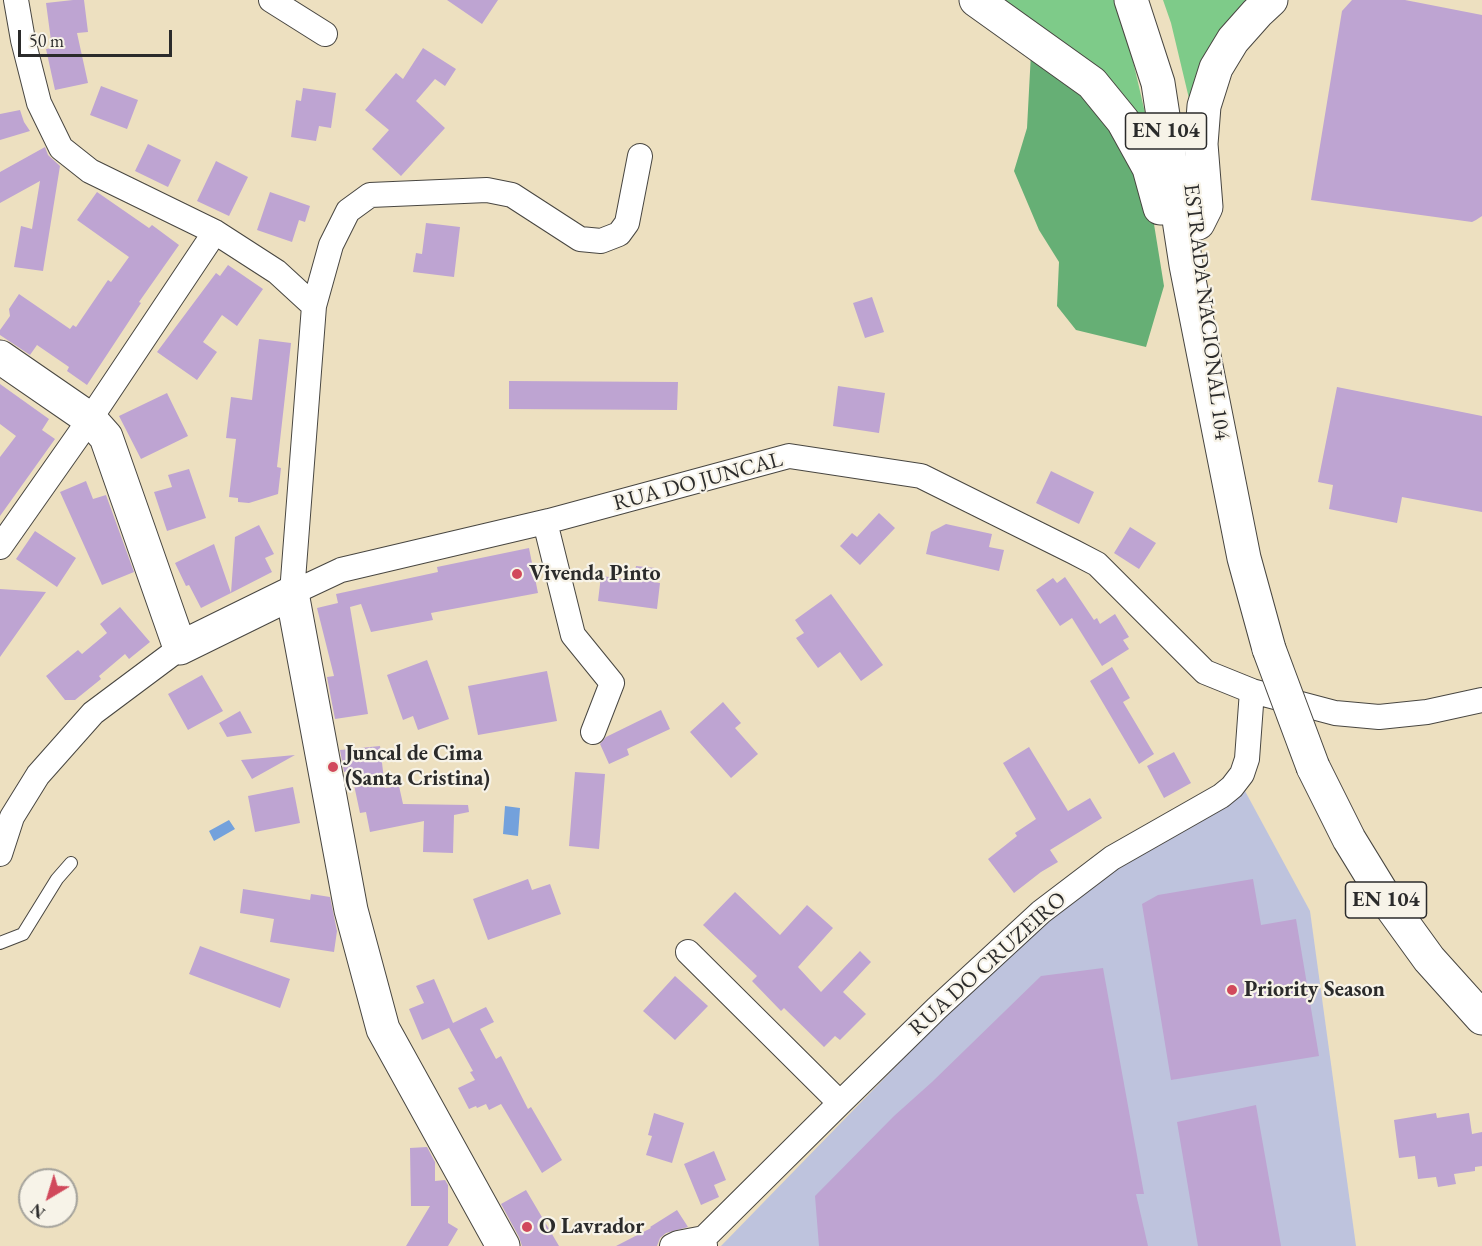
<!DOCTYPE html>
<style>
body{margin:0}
#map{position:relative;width:1482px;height:1246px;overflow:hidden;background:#ede0c0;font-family:"EB Garamond",serif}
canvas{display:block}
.north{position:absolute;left:18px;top:1168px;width:60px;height:60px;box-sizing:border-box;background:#f7f3e8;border:2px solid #a5a39c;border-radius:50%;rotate:218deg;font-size:16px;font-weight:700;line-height:24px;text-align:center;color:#2b2b2b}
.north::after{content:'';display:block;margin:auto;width:21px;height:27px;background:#d1495b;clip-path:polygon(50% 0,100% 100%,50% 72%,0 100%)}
.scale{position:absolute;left:18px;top:30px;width:154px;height:27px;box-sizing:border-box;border:3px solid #2b2b2b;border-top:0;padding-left:8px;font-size:18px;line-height:21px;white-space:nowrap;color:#2b2b2b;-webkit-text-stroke:4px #f7f3e8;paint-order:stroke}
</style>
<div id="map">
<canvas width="1482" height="1246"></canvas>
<div class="north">N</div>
<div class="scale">50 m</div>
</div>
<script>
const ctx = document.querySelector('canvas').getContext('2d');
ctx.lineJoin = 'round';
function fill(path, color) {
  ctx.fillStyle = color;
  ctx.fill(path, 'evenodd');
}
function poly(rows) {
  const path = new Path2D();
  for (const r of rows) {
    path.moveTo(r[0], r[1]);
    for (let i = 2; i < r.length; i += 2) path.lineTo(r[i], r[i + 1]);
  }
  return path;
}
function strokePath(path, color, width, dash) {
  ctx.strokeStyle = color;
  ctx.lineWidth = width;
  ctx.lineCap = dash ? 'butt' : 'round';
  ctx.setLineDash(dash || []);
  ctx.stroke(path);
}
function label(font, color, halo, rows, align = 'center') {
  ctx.font = font + ' "EB Garamond",serif';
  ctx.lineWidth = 4.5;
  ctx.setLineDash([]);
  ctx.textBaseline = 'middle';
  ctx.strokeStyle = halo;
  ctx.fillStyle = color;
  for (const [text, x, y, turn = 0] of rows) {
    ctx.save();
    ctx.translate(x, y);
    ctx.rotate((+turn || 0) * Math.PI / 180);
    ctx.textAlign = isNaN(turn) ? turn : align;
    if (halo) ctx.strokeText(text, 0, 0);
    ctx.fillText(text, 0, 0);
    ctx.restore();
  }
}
fill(poly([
 [1245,791,1310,911,1356,1246,721,1246,983,977,1104,876]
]), '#bec3dd');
fill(poly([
 [988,0,1116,0,1123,18,1156,160],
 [1163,0,1258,0,1192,111,1171,23]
]), '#7ecb89');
fill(poly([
 [1031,53,1095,104,1126,151,1153,218,1164,286,1146,347,1076,330,1057,306,1059,262,1039,230,1014,171,1027,128]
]), '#66af75');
fill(poly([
 [505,806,520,808,518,836,503,834],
 [229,820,235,829,214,841,209,831]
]), '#73a1dc');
fill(poly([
 [73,0,84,0,88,32,77,33,88,83,55,90,46,49,52,48,46,3],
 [447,0,498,0,482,24],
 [1352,0,1405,0,1482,15,1482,216,1476,220,1472,222,1311,200,1342,11],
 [423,48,456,69,445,86,435,79,416,101,445,128,401,176,372,149,389,130,365,110,396,73,403,79],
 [101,86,138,100,127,129,90,115],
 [303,88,336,93,331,128,319,126,316,141,291,137,296,100,301,101],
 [20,110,24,122,30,131,0,140,0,114],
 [148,144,181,160,168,187,135,171],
 [45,147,48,155,60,166,43,271,14,267,21,226,32,229,40,181,0,203,0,172],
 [216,161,248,177,229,216,197,201],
 [97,192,149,228,152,225,179,245,139,302,141,303,87,385,67,371,69,367,37,345,30,355,0,335,0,330,10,316,9,309,19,294,70,329,73,325,76,327,108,280,111,282,129,257,77,220],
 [270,192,310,206,305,222,299,220,292,242,257,230],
 [426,223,460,227,454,277,413,272,416,253,422,254],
 [228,265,263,289,237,326,222,315,203,342,217,352,197,380,157,352,216,273,220,276],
 [872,297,884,332,865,338,853,303],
 [259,339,291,343,277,467,281,468,278,494,249,503,238,502,238,498,229,497,236,439,226,438,231,397,252,400],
 [509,381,678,382,677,410,509,409],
 [0,384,49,419,42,430,55,439,0,516,0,457,16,436,0,424],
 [838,386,885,393,879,433,833,426],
 [1337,387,1482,416,1482,512,1402,497,1397,523,1329,509,1333,485,1318,482],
 [167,393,188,436,141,459,119,416],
 [189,469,206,518,167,531,154,492,172,487,168,475],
 [1051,471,1094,492,1079,524,1036,503],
 [86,481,93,499,106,495,134,572,102,585,60,492],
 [879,513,895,528,860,565,840,546,852,533,857,537],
 [946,524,992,534,989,547,1004,550,999,571,926,554,931,532],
 [259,525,274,554,265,558,272,572,231,593,235,537],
 [1130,527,1156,543,1139,569,1114,553],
 [35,531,76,558,57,587,16,559],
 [214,544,231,593,201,608,189,585,186,586,175,563],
 [529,548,538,593,431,613,433,620,371,632,361,604,350,607,368,714,335,719,327,677,334,676,317,608,338,603,336,594,438,572,437,567],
 [636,566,655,568,653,582,660,583,657,609,598,601,601,576,634,580],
 [1065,577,1094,620,1097,618,1100,624,1115,614,1129,637,1123,640,1129,649,1102,666,1072,618,1060,626,1036,590,1053,578,1057,583],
 [0,589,46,592,0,657],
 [831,594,883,665,861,681,840,652,818,668,796,638,804,633,795,620],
 [120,607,150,642,129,659,125,654,99,676,101,679,75,700,65,700,46,676,78,650,82,654,107,633,100,624],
 [427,660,449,719,418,730,413,716,403,720,387,675],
 [1112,667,1130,698,1123,702,1154,754,1139,764,1090,681],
 [547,671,557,721,478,735,468,686],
 [202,675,223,711,188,730,168,694],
 [723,702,741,723,735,728,758,754,731,778,690,732],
 [661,710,670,729,627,749,629,755,609,764,600,744,606,737],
 [240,711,252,733,227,737,219,723],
 [380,746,385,788,399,786,403,804,468,805,469,812,454,815,453,853,423,852,424,821,370,832,366,812,360,813,351,771,344,772,340,750],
 [1029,747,1068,811,1090,798,1102,818,1050,850,1058,862,1041,872,1014,893,988,859,1017,836,1015,833,1036,819,1003,763],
 [1174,752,1191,783,1164,798,1147,766],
 [295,755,252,779,241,760],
 [575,772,605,774,599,849,569,846],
 [293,787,300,823,255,832,248,796],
 [528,879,532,890,550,884,561,914,488,940,473,899],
 [1253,879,1261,925,1296,919,1319,1056,1171,1080,1142,904,1158,895],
 [243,889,310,900,311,894,330,897,337,931,334,952,270,942,274,919,240,913],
 [735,892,780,935,807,905,833,928,798,967,821,992,860,951,871,962,843,992,866,1014,840,1040,835,1036,824,1047,784,1008,781,1011,752,981,757,976,703,925],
 [200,946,290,979,280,1008,189,974],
 [1103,968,1144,1194,1136,1194,1148,1246,819,1246,815,1196,894,1116,932,1082,1041,976],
 [675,976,708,1006,675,1040,643,1011],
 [434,979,453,1023,486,1007,494,1022,480,1029,496,1059,501,1056,528,1109,531,1107,562,1160,542,1173,501,1104,489,1110,486,1104,477,1108,476,1106,469,1109,458,1088,475,1080,470,1072,473,1071,449,1028,422,1040,409,1009,424,1003,416,986],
 [1256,1105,1281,1246,1198,1246,1177,1122],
 [654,1113,684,1123,672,1163,646,1155,652,1136,648,1135],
 [1436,1113,1437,1118,1469,1113,1472,1134,1482,1132,1482,1166,1475,1167,1475,1171,1454,1174,1456,1184,1438,1187,1436,1177,1418,1179,1415,1156,1399,1158,1394,1120],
 [427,1147,435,1162,435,1181,445,1180,448,1185,448,1223,458,1229,448,1246,406,1246,430,1206,411,1206,410,1148],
 [714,1151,726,1180,714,1185,719,1197,701,1205,684,1164],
 [526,1190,559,1246,522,1246,519,1237,501,1204],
 [677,1210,688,1227,666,1233,660,1238,657,1246,616,1246,651,1228,650,1227]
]), '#bea4d2');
const lane = poly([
 [0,943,23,934,57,879,71,863]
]);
const street = poly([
 [16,0,23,40,39,103,61,148,90,171,215,232,277,272,314,306],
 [271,0,325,34],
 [640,156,627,223,619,234,601,241,580,239,512,195,487,190,370,195,348,211,331,245,314,306,292,593,341,570,549,521,789,456,921,476,1074,552,1097,564,1205,672,1252,691,1335,713,1379,717,1427,712,1482,700],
 [545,522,573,635,612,683,593,732],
 [0,547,90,419,215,232],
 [0,854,12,817,38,775,93,713,180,648],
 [688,952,840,1103],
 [672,1246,678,1243,704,1238],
 [705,1246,704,1238,840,1103,937,1008,1041,912,1112,858,1221,796,1232,787,1242,774,1247,759,1252,691]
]);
const secondary = poly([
 [1198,223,1206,207,1201,144,1204,106,1216,68,1233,40,1257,13,1271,0],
 [0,357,90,419,106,437,180,648,292,593,351,910,383,1029,503,1246]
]);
const primary = poly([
 [976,0,1092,83,1123,121,1149,168,1160,208],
 [1131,0,1158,83,1186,265,1244,558,1269,649],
 [1313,767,1349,839,1387,901,1429,959,1482,1018]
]);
strokePath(lane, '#484641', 14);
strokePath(street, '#484641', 26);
strokePath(secondary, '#484641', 35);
strokePath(primary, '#484641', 35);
strokePath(lane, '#fff', 12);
strokePath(street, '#fff', 24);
strokePath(secondary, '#fff', 33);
strokePath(primary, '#fff', 33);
const primaryBridge = poly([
 [1269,649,1313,767]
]);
strokePath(primaryBridge, '#484641', 35, []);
strokePath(primaryBridge, '#fff', 33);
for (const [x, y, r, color] of [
 [517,574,6,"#d1495b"],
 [333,767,6,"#d1495b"],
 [1232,990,6,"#d1495b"],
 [527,1227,6,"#d1495b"]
]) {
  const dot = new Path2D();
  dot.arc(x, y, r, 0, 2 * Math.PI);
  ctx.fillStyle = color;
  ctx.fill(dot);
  strokePath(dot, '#f7f3e8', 2);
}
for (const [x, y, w] of [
 [1166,131,81],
 [1386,900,81]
]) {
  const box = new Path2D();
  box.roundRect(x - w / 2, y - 18, w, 36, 4.5);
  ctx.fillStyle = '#f7f3e8';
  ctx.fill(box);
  strokePath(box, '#2b2b2b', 1.5);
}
label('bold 21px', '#2b2b2b', null, [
 ["EN 104",1166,131],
 ["EN 104",1386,900]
]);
label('22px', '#2b2b2b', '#f7f3e8', [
 ["ESTRADA NACIONAL 104",1206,312,83],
 ["RUA DO JUNCAL",698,482,-15],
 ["RUA DO CRUZEIRO",988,964,-42]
]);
label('bold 22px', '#2b2b2b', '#f7f3e8', [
 ["Vivenda Pinto",529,574],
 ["Juncal de Cima",345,754],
 ["(Santa Cristina)",345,779],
 ["Priority Season",1244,990],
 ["O Lavrador",539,1227]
], 'left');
</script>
